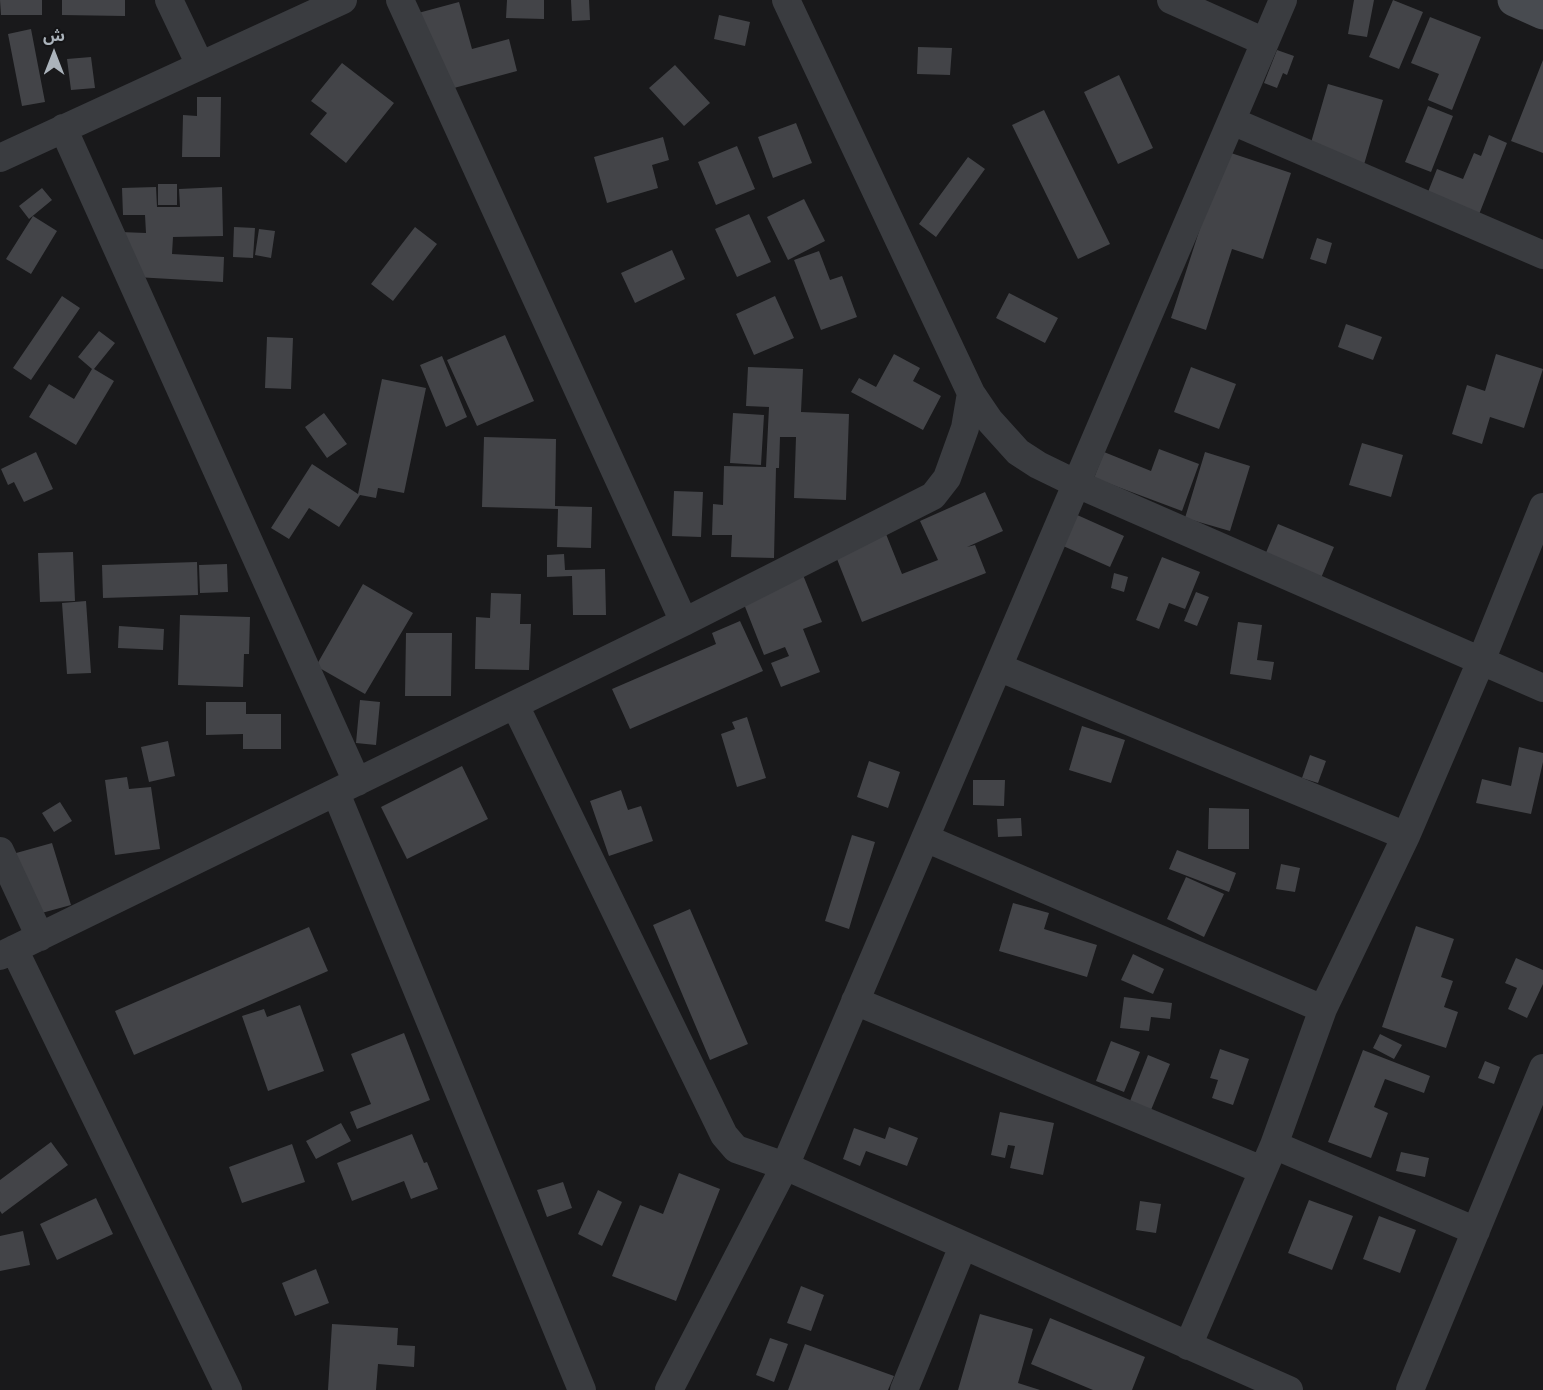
<!DOCTYPE html>
<meta charset="utf-8">
<style>
body{margin:0}
#map{position:relative;width:1543px;height:1390px;overflow:hidden;background:#19191b;font-family:"Fira Sans","Noto Sans Arabic",sans-serif}
canvas{display:block}
.north{position:absolute;left:24px;top:24px;width:60px;height:60px;-webkit-text-stroke:4px #141416;paint-order:stroke;rotate:0deg;font-size:16px;font-weight:700;line-height:24px;text-align:center;color:#abb3bb}
.north::after{content:'';display:block;margin:auto;width:21px;height:27px;background:#abb3bb;clip-path:polygon(50% 0,100% 100%,50% 72%,0 100%)}
</style>
<div id="map">
<canvas width="1543" height="1390"></canvas>
<div class="north">ش</div>
</div>
<script>
const ctx = document.querySelector('canvas').getContext('2d');
ctx.lineJoin = 'round';
function fill(path, color) {
  ctx.fillStyle = color;
  ctx.fill(path, 'evenodd');
}
function poly(rows) {
  const path = new Path2D();
  for (const r of rows) {
    path.moveTo(r[0], r[1]);
    for (let i = 2; i < r.length; i += 2) path.lineTo(r[i], r[i + 1]);
  }
  return path;
}
function strokePath(path, color, width, dash) {
  ctx.strokeStyle = color;
  ctx.lineWidth = width;
  ctx.lineCap = dash ? 'butt' : 'round';
  ctx.setLineDash(dash || []);
  ctx.stroke(path);
}
fill(poly([
 [0,0,42,0,42,15,1,15],
 [62,0,125,0,125,16,62,15],
 [507,0,544,0,544,19,506,18],
 [571,0,589,0,590,20,572,21],
 [1354,0,1374,0,1367,37,1348,34],
 [1393,0,1423,12,1399,69,1369,57],
 [459,2,472,49,509,39,517,71,428,95,407,16],
 [719,15,750,22,745,46,714,39],
 [1430,17,1481,37,1452,110,1428,100,1439,74,1411,63],
 [31,29,45,102,22,106,8,34],
 [918,47,952,48,950,75,917,74],
 [1277,50,1294,56,1287,75,1283,73,1277,88,1264,83],
 [91,57,95,88,71,90,67,59],
 [1543,60,1543,153,1511,141],
 [342,63,394,103,346,163,310,134,327,113,311,101],
 [675,65,710,103,684,126,649,88],
 [1119,75,1153,148,1118,164,1084,92],
 [1328,84,1383,100,1363,168,1308,153],
 [197,97,221,97,220,157,182,157,183,115,197,116],
 [1428,106,1453,116,1431,172,1405,162],
 [1044,110,1110,244,1078,259,1012,125],
 [796,123,812,163,773,178,758,137],
 [1489,135,1507,143,1478,217,1426,197,1437,169,1463,179,1474,153,1481,156],
 [663,137,669,160,652,165,658,188,607,203,594,157],
 [737,146,755,189,716,205,698,162],
 [1225,151,1291,173,1263,259,1232,249,1206,330,1171,318],
 [968,157,985,169,936,237,919,224],
 [158,184,177,184,177,205,158,205],
 [156,187,157,207,180,207,179,189,222,187,223,236,173,237,172,254,224,257,223,282,118,276,120,232,146,233,145,215,123,215,122,188],
 [42,188,52,200,29,219,19,206],
 [804,199,825,241,788,260,767,217],
 [749,214,771,262,737,277,715,229],
 [33,216,57,231,31,274,6,259],
 [234,227,255,228,253,258,233,257],
 [415,227,437,244,393,301,371,284],
 [259,229,275,231,271,258,255,255],
 [1317,238,1332,243,1326,264,1310,259],
 [672,250,685,279,635,303,621,273],
 [819,251,830,280,842,276,857,317,821,330,794,260],
 [1009,293,1058,318,1045,343,996,318],
 [62,296,80,308,31,380,13,368],
 [775,296,794,338,754,355,736,314],
 [1346,324,1382,337,1373,360,1338,347],
 [99,331,115,343,94,369,114,381,76,445,29,417,49,384,74,399,92,369,78,357],
 [505,335,534,401,477,426,447,360],
 [267,337,293,338,291,389,265,388],
 [894,354,920,368,913,381,941,396,923,430,851,392,859,378,876,387],
 [1496,354,1543,369,1524,428,1490,417,1482,444,1452,434,1467,385,1485,391],
 [442,356,467,417,446,427,420,365],
 [748,367,803,369,801,412,849,414,846,500,794,498,796,437,780,437,779,468,776,468,774,558,731,557,732,535,712,535,713,504,723,505,724,466,766,467,769,407,746,406],
 [1191,367,1236,384,1219,429,1174,412],
 [382,379,426,388,404,493,378,488,376,498,360,495,339,527,309,508,289,539,271,528,312,464,358,494],
 [324,413,347,444,327,458,305,427],
 [733,413,764,415,761,465,730,463],
 [484,437,556,439,555,506,592,507,591,548,557,547,558,509,482,507],
 [1362,443,1403,455,1391,497,1349,485],
 [1159,449,1199,464,1182,511,1094,478,1104,452,1151,471],
 [36,452,53,489,24,502,14,482,8,485,1,469],
 [1205,452,1250,466,1230,531,1185,518],
 [674,491,703,492,701,537,672,536],
 [985,492,1003,531,967,547,975,545,986,573,862,622,835,554,886,534,902,574,938,560,920,521],
 [1075,514,1124,536,1110,567,1061,545],
 [1278,524,1334,547,1321,578,1265,555],
 [73,552,75,601,40,602,38,553],
 [564,554,565,570,605,569,606,615,573,615,572,576,547,577,547,555],
 [1162,557,1200,572,1185,609,1169,603,1159,629,1136,620],
 [197,562,198,595,103,598,102,565],
 [227,564,228,592,200,593,199,565],
 [1114,573,1128,577,1124,592,1111,588],
 [803,575,822,622,803,629,820,672,781,687,771,663,789,656,785,647,764,655,742,599],
 [363,584,413,613,365,694,316,666],
 [1196,592,1209,597,1197,626,1184,621],
 [491,593,521,594,520,624,531,624,529,670,475,669,476,617,490,618],
 [86,601,91,673,67,674,62,603],
 [180,615,250,617,249,654,244,654,243,687,178,685],
 [740,621,763,671,630,729,612,689,716,644,712,633],
 [1238,622,1262,625,1257,660,1274,662,1271,680,1230,674],
 [119,626,164,629,163,650,118,648],
 [406,633,452,633,451,696,405,696],
 [360,700,380,702,376,745,356,743],
 [206,702,246,702,246,714,281,714,281,749,243,749,243,734,206,735],
 [747,717,766,778,737,787,721,734,735,729,732,722],
 [1082,726,1125,740,1111,783,1069,770],
 [168,741,175,776,149,782,141,747],
 [1519,747,1543,753,1543,762,1531,814,1476,803,1482,779,1511,786],
 [1310,755,1326,761,1318,783,1302,778],
 [869,761,900,772,888,808,857,797],
 [462,766,488,819,407,859,381,807],
 [127,777,129,789,151,787,160,849,115,855,105,780],
 [973,780,1005,780,1004,806,973,805],
 [621,790,628,810,641,806,653,841,609,856,590,801],
 [60,802,72,821,54,832,42,813],
 [1209,808,1249,809,1249,849,1208,849],
 [1021,818,1022,836,998,837,997,819],
 [852,835,875,842,849,929,825,921],
 [52,843,71,905,27,917,9,855],
 [1177,850,1236,873,1229,892,1169,869],
 [1281,864,1300,868,1295,892,1276,889],
 [1186,877,1224,894,1204,937,1167,919],
 [1013,903,1049,913,1044,929,1097,945,1087,977,999,951],
 [690,909,748,1044,710,1060,653,925],
 [1416,926,1454,939,1441,977,1453,981,1444,1007,1458,1012,1446,1048,1382,1027],
 [309,927,328,971,134,1055,115,1011],
 [1133,954,1164,969,1153,994,1121,980],
 [1516,958,1543,970,1543,984,1527,1018,1508,1009,1517,988,1505,983],
 [1124,997,1172,1003,1170,1019,1151,1017,1149,1031,1120,1028],
 [300,1005,324,1071,268,1091,242,1016,264,1009,267,1017],
 [404,1033,430,1100,357,1129,350,1112,371,1104,351,1054],
 [1380,1034,1402,1045,1394,1059,1373,1048],
 [1111,1041,1140,1052,1124,1092,1096,1081],
 [1220,1049,1249,1059,1233,1105,1212,1098,1218,1080,1210,1078],
 [1363,1050,1430,1076,1424,1093,1385,1079,1374,1107,1388,1113,1371,1158,1328,1142],
 [1148,1055,1170,1064,1151,1110,1130,1101],
 [1485,1061,1500,1067,1494,1084,1478,1078],
 [1000,1112,1054,1123,1043,1175,1010,1168,1015,1146,1008,1145,1005,1158,991,1155],
 [341,1123,351,1141,316,1159,306,1141],
 [889,1127,918,1138,907,1166,866,1151,860,1166,843,1159,854,1128,885,1139],
 [412,1134,424,1163,427,1162,438,1189,411,1199,404,1181,352,1201,337,1163],
 [51,1142,68,1165,2,1214,0,1211,0,1180],
 [292,1144,305,1182,242,1203,229,1167],
 [1401,1152,1429,1158,1425,1177,1396,1171],
 [679,1173,720,1189,676,1301,612,1276,640,1205,663,1214],
 [563,1182,572,1208,547,1217,537,1190],
 [598,1190,622,1202,602,1246,578,1234],
 [96,1198,113,1234,57,1260,40,1224],
 [1309,1200,1353,1216,1332,1270,1288,1253],
 [1140,1201,1161,1204,1156,1233,1136,1230],
 [1379,1216,1416,1230,1400,1273,1363,1259],
 [23,1231,30,1265,0,1271,0,1236],
 [316,1269,329,1303,295,1316,282,1283],
 [801,1286,824,1295,811,1331,787,1323],
 [980,1314,1033,1329,1018,1383,1040,1390,958,1390],
 [1050,1318,1145,1357,1132,1390,1093,1390,1031,1364],
 [332,1324,398,1328,397,1345,415,1346,414,1367,378,1364,376,1390,328,1390],
 [770,1338,788,1344,774,1382,756,1375],
 [805,1344,894,1376,888,1390,788,1390]
]), '#434448');
strokePath(poly([
 [169,0,200,65],
 [400,0,684,622],
 [786,0,971,393,990,421,1018,452,1038,465,1077,484,1543,688],
 [1171,0,1265,42],
 [1232,121,1543,255],
 [63,128,357,782],
 [0,158,343,0],
 [998,667,1406,836],
 [515,705,724,1135,736,1149,785,1166,1289,1390],
 [336,793,582,1390],
 [925,838,1323,1009],
 [0,851,40,937],
 [14,949,228,1390],
 [0,956,684,622,933,496,947,478,965,428,971,393],
 [855,1001,1262,1170],
 [1274,1145,1476,1231],
 [1188,1346,1274,1145,1323,1009,1406,836,1481,661,1543,507],
 [669,1390,785,1166,1283,0],
 [904,1390,963,1246],
 [1410,1390,1543,1068]
]), '#3a3c40', 28);
strokePath(poly([
 [1514,0,1543,13]
]), '#484b50', 33);
</script>
